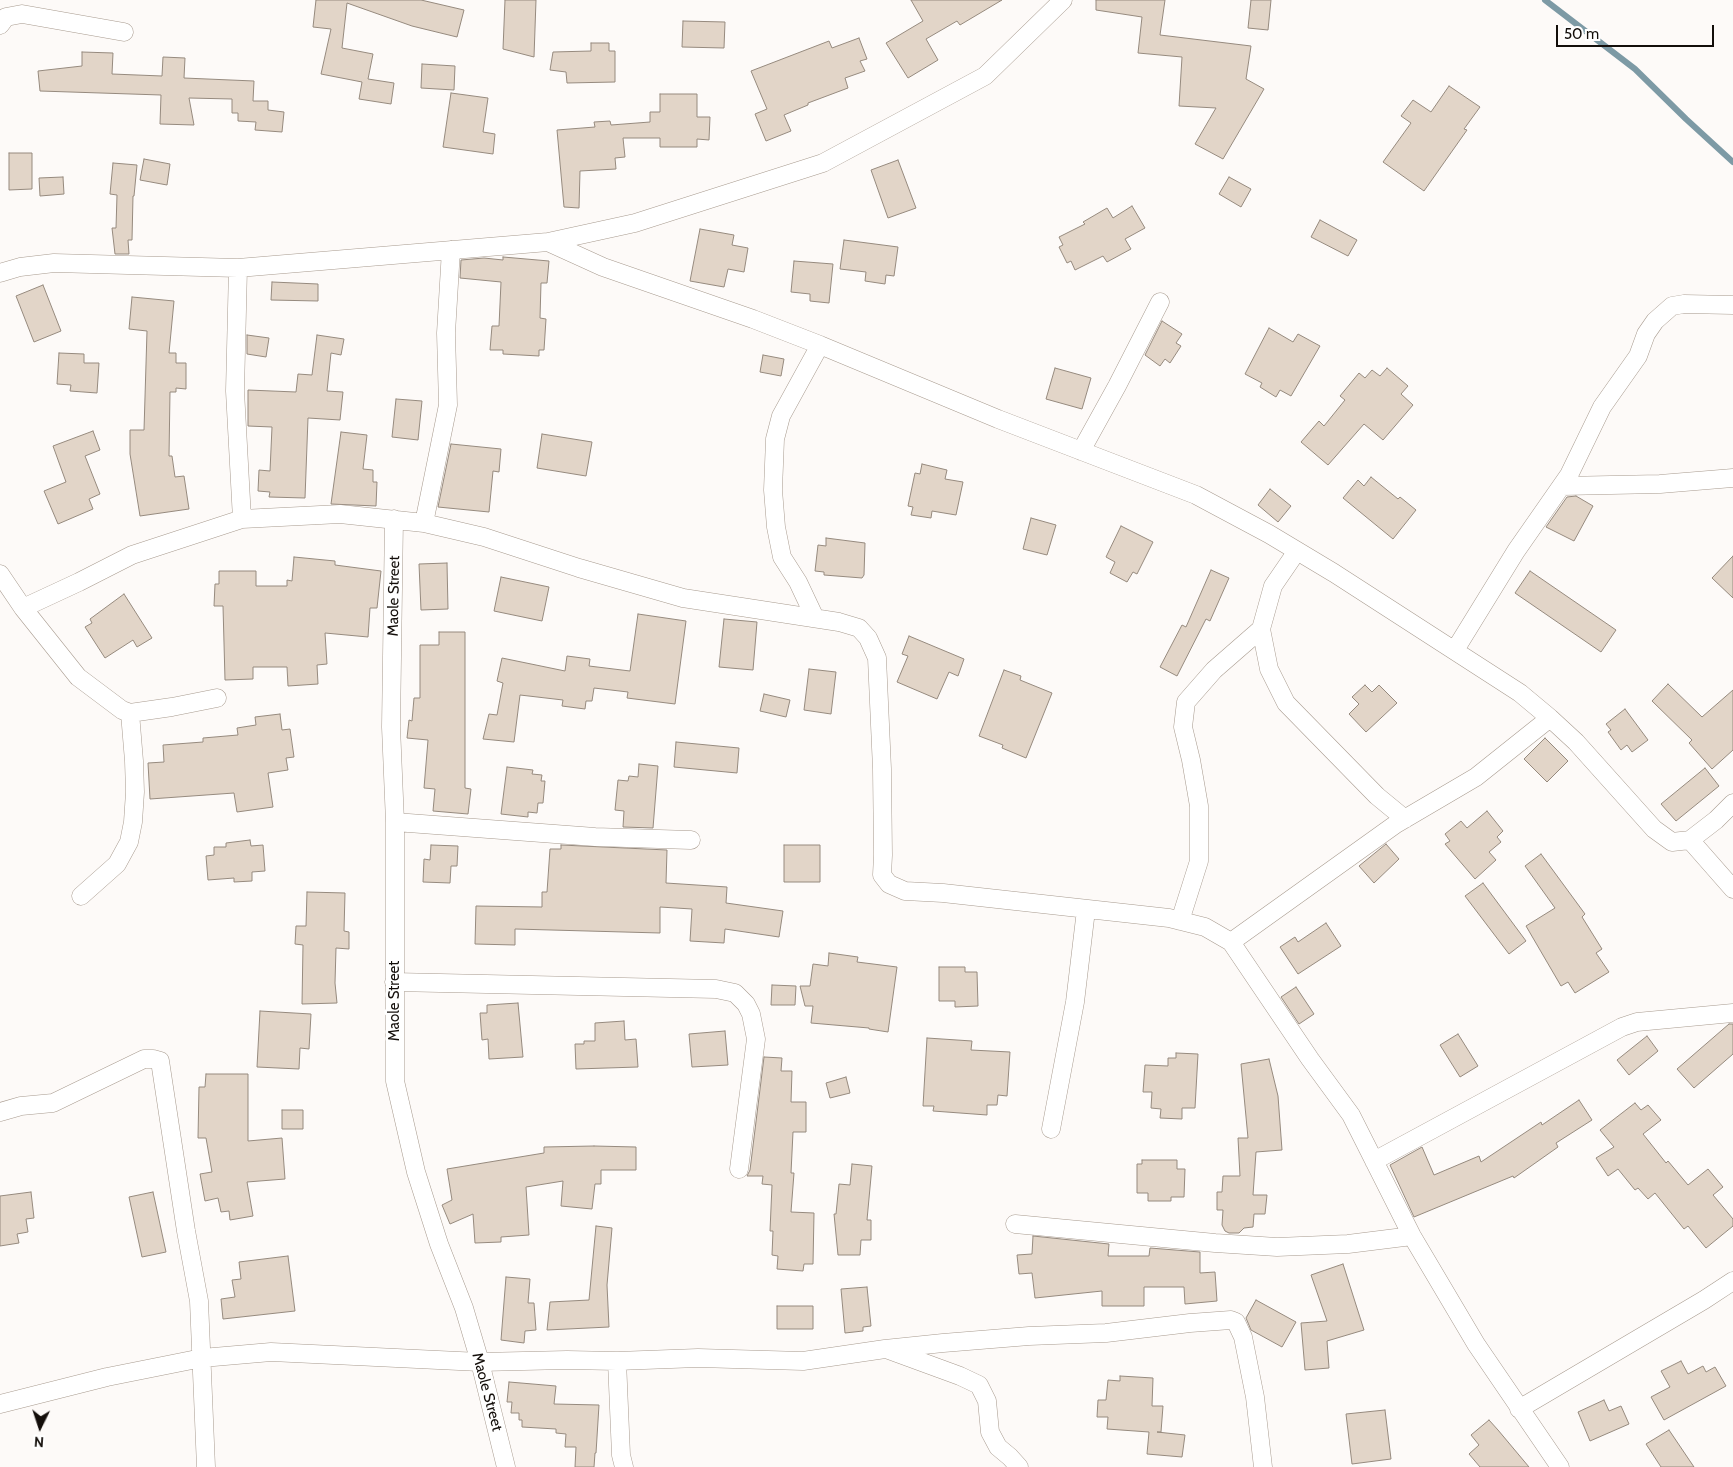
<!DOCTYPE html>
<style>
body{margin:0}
#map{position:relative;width:1733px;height:1467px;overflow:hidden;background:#fdfaf8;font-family:Cabin,sans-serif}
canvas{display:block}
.north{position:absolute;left:15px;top:1402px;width:50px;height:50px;-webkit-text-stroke:4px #fff;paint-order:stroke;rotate:184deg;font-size:14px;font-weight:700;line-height:20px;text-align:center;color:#130e0a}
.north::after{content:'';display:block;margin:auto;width:18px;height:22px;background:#130e0a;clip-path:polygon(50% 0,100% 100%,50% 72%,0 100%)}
.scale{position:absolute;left:1556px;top:25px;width:158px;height:22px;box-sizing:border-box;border:2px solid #130e0a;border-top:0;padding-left:6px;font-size:15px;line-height:18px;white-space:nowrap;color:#130e0a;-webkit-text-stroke:4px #fff;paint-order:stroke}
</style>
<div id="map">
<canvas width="1733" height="1467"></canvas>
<div class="north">N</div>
<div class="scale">50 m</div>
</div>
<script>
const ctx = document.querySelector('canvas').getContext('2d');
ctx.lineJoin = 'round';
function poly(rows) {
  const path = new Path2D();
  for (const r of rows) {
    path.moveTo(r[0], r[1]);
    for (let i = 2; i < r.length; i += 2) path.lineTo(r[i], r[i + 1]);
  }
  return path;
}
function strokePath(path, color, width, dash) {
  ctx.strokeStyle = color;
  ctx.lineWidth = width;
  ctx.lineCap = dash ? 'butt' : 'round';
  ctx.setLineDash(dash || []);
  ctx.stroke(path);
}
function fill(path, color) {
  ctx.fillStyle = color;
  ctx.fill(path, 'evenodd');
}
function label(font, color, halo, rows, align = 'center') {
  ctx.font = font + ' Cabin,sans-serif';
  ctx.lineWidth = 5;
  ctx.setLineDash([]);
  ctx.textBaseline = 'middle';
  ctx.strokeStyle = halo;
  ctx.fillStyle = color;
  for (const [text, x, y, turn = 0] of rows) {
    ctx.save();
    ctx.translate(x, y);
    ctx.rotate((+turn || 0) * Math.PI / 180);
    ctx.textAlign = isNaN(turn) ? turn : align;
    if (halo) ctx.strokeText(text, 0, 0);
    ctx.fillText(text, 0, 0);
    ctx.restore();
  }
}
strokePath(poly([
 [1545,0,1635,69,1686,119,1733,162]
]), '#7d9aa5', 6);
const building = poly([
 [316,0,421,0,464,10,457,37,412,26,347,3,342,48,373,54,368,79,394,83,391,104,359,99,362,82,321,74,331,29,313,27,316,0],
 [505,0,536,0,534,57,503,49,505,0],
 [911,0,1002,0,960,25,957,21,926,39,938,60,908,78,886,43,923,21,911,0],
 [1096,0,1165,0,1160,35,1251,46,1246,79,1264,89,1223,159,1195,144,1216,108,1179,106,1182,57,1138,53,1142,17,1096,10,1096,0],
 [1251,0,1271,0,1268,30,1248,28,1251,0],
 [683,21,725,22,724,48,682,47,683,21],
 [859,38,867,59,860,61,865,71,845,78,848,88,808,103,808,105,784,115,791,131,766,141,755,114,767,109,751,71,829,41,832,48,859,38],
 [591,43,609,43,609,51,615,51,615,82,567,83,566,72,550,70,553,52,591,51,591,43],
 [82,52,113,53,112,74,162,76,163,57,185,58,184,78,254,81,253,101,268,101,268,110,284,112,282,132,255,130,256,122,238,121,238,113,232,113,232,99,189,98,194,125,160,124,161,95,40,91,38,71,82,66,82,52],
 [422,64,455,66,454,90,421,88,422,64],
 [1449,86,1480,107,1464,129,1467,130,1424,191,1383,162,1411,123,1401,116,1413,100,1431,112,1449,86],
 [451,93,488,98,483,132,495,134,493,154,443,147,451,93],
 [660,94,697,94,697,117,710,117,709,140,697,139,697,147,660,147,660,138,623,138,625,157,615,158,616,169,580,171,579,208,564,207,557,130,595,127,594,122,610,121,611,125,650,122,650,112,660,112,660,94],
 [9,153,32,153,32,189,9,190,9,153],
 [144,159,170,164,167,185,140,180,144,159],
 [898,160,916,208,888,218,871,170,898,160],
 [113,163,137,165,134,196,133,196,132,240,128,240,129,254,115,254,112,228,116,228,117,195,110,194,113,163],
 [63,177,64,194,40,196,39,178,63,177],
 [1229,177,1251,189,1241,207,1219,194,1229,177],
 [1132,206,1145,228,1125,239,1131,249,1107,262,1103,256,1075,270,1071,261,1067,263,1059,247,1063,245,1059,237,1085,224,1083,222,1107,208,1113,218,1132,206],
 [1320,220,1357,240,1348,256,1311,237,1320,220],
 [700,229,734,235,732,245,748,248,744,272,728,269,724,287,690,281,700,229],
 [844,240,898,247,894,276,886,275,885,284,865,281,866,272,840,269,844,240],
 [503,257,549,261,547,283,541,283,540,318,546,319,544,350,539,350,539,356,503,354,503,350,490,350,492,326,499,326,501,282,460,278,461,260,484,258,503,260,503,257],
 [794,261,833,264,829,303,810,301,810,294,791,292,794,261],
 [272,282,318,284,318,301,271,300,272,282],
 [43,285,61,331,34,342,16,296,43,285],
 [132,297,174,301,169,353,176,353,176,363,186,363,186,389,176,388,176,392,170,392,169,456,172,456,175,477,184,476,189,509,140,516,130,454,130,430,144,430,147,331,129,329,132,297],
 [1162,321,1182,334,1176,343,1181,346,1170,363,1165,359,1160,366,1145,355,1162,321],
 [1269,328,1293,342,1298,334,1320,346,1291,396,1280,390,1276,397,1260,387,1262,383,1245,374,1269,328],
 [247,335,269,338,266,357,247,354,247,335],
 [317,335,344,339,341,355,331,353,327,391,343,392,340,420,308,418,305,498,269,497,270,492,258,491,259,470,270,471,272,427,248,426,248,390,296,392,298,374,312,375,317,335],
 [59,353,84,354,84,363,99,363,97,393,70,391,71,385,57,384,59,353],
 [763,355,784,359,781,376,760,372,763,355],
 [1055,368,1091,378,1082,409,1046,399,1055,368],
 [1387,368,1408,386,1401,394,1413,405,1383,440,1364,424,1328,465,1301,442,1319,421,1324,426,1345,400,1340,396,1359,373,1365,378,1372,370,1380,376,1387,368],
 [396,399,422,401,418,440,392,437,396,399],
 [93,431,100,450,85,456,100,494,89,499,93,509,58,524,44,491,66,482,53,446,93,431],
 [341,432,367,435,363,469,373,470,373,482,377,482,376,506,331,504,341,432],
 [542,434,592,442,586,476,537,468,542,434],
 [451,444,501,449,499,472,493,471,489,512,438,507,451,444],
 [922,464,947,470,945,479,963,482,956,515,932,511,931,518,911,515,913,507,908,506,915,473,920,474,922,464],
 [1371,477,1398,499,1400,497,1416,510,1393,539,1343,498,1358,480,1364,486,1371,477],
 [1270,489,1291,506,1278,522,1258,505,1270,489],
 [1576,496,1593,506,1574,541,1546,527,1567,497,1576,496],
 [1031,518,1056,525,1047,555,1023,549,1031,518],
 [1121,526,1153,542,1137,574,1133,572,1127,582,1110,573,1115,562,1106,557,1121,526],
 [826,538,865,543,864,575,862,578,824,575,824,572,815,571,818,545,826,546,826,538],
 [1733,556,1733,598,1712,578,1733,556],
 [294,557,335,561,335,565,381,571,377,608,370,608,368,637,325,633,327,664,317,665,318,684,288,686,287,667,253,667,253,679,225,680,223,606,214,606,215,584,219,584,219,571,256,571,256,586,287,586,287,580,292,581,294,557],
 [447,563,448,609,421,610,419,564,447,563],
 [1211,570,1229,578,1210,621,1206,619,1177,676,1160,667,1182,625,1186,627,1211,570],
 [1530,571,1616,630,1601,652,1515,593,1530,571],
 [501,577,549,587,542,621,494,611,501,577],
 [124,594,152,638,137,647,133,640,105,658,85,627,92,623,90,619,124,594],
 [638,614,686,621,675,704,627,698,628,692,594,688,592,701,586,701,585,709,562,706,563,700,520,695,514,742,483,739,489,714,497,715,503,683,497,681,502,658,565,671,567,656,590,659,589,666,630,671,638,614],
 [724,619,757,622,753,670,719,667,724,619],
 [439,632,465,632,465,788,471,789,468,814,433,811,435,789,424,788,428,740,407,738,409,720,412,721,414,698,420,698,420,645,439,645,439,632],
 [909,636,964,659,958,676,949,672,937,699,897,682,908,656,902,654,909,636],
 [809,669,836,672,831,714,804,710,809,669],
 [1004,670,1021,676,1020,680,1052,693,1026,758,1002,748,1003,745,979,736,1004,670],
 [1668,684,1702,717,1733,690,1733,750,1712,769,1689,743,1692,740,1652,701,1668,684],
 [1365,685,1372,692,1379,685,1397,703,1366,732,1349,714,1359,704,1352,697,1365,685],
 [764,694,790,700,786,717,760,711,764,694],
 [1625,709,1648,740,1632,752,1627,745,1621,750,1608,732,1611,730,1606,724,1625,709],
 [280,714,282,730,290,729,294,757,286,758,288,770,268,773,273,807,237,812,234,793,150,799,148,763,164,762,163,745,203,742,203,738,238,735,237,728,256,725,255,717,280,714],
 [1545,738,1568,761,1547,782,1524,759,1545,738],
 [676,742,739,748,737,773,674,767,676,742],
 [639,764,658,766,653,828,623,827,624,811,615,810,618,780,628,781,629,776,638,777,639,764],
 [507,767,533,770,532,774,542,775,541,781,545,781,543,803,538,803,537,813,528,812,528,817,501,814,507,767],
 [1705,768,1719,786,1676,821,1661,804,1705,768],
 [1487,811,1503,831,1497,837,1501,842,1489,852,1496,860,1475,879,1445,844,1450,841,1445,834,1461,821,1467,828,1487,811],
 [250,840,251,846,263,845,265,871,252,872,252,881,234,882,234,878,208,880,206,856,214,855,214,847,226,847,226,843,250,840],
 [1386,844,1399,859,1374,883,1359,866,1386,844],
 [431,845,458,846,457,866,451,866,450,883,423,882,424,859,430,860,431,845],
 [561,845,667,850,666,883,727,887,726,903,783,911,779,937,725,929,724,943,690,941,692,909,660,907,660,933,515,929,515,945,475,944,476,906,542,907,542,892,547,892,550,849,561,849,561,845],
 [784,845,820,845,820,882,784,882,784,845],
 [1541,854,1585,914,1582,917,1602,949,1596,953,1609,972,1575,993,1568,982,1561,986,1526,926,1555,908,1525,866,1541,854],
 [1483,883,1526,941,1509,954,1465,896,1483,883],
 [307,892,345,893,344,931,349,932,349,949,336,948,335,983,337,1003,302,1004,303,945,295,944,296,926,306,926,307,892],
 [1326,923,1341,946,1298,974,1280,947,1295,937,1298,942,1326,923],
 [829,953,858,957,857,962,897,967,888,1032,869,1029,869,1028,811,1023,813,1006,805,1006,800,986,810,986,813,964,828,966,829,953],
 [939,967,965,967,965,972,977,972,978,1006,955,1007,955,1001,939,1001,939,967],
 [772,985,796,986,795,1005,771,1005,772,985],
 [1296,987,1314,1014,1299,1024,1281,997,1296,987],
 [518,1003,523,1057,489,1059,488,1039,482,1040,480,1013,487,1013,487,1005,518,1003],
 [260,1011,311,1014,309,1049,300,1048,299,1069,257,1067,260,1011],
 [624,1021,625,1040,636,1039,638,1067,576,1069,575,1044,584,1044,584,1041,595,1041,595,1023,624,1021],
 [1729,1024,1733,1024,1733,1054,1694,1088,1677,1069,1729,1024],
 [725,1031,728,1065,692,1067,689,1034,725,1031],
 [1458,1034,1478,1066,1460,1077,1440,1045,1458,1034],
 [1647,1036,1658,1051,1629,1075,1617,1060,1647,1036],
 [927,1038,972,1041,971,1050,1010,1052,1007,1096,998,1095,997,1105,987,1105,987,1115,933,1111,934,1106,923,1106,927,1038],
 [1176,1053,1198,1054,1195,1108,1182,1108,1182,1119,1160,1118,1161,1109,1151,1108,1152,1092,1143,1092,1145,1065,1168,1066,1168,1058,1176,1058,1176,1053],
 [764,1057,782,1058,781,1071,792,1071,791,1102,806,1102,806,1132,793,1132,791,1173,794,1173,791,1212,814,1213,813,1264,804,1264,803,1271,777,1269,778,1256,772,1255,773,1231,770,1231,772,1185,762,1184,763,1176,747,1176,750,1170,764,1057],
 [1269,1059,1278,1096,1282,1150,1256,1152,1253,1195,1267,1195,1265,1214,1254,1214,1253,1227,1244,1228,1239,1233,1229,1233,1225,1231,1222,1225,1223,1210,1217,1210,1217,1192,1222,1192,1223,1176,1240,1176,1238,1138,1248,1138,1241,1064,1269,1059],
 [206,1074,248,1074,248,1141,282,1138,285,1179,247,1182,253,1216,230,1220,229,1211,221,1212,218,1198,205,1201,200,1174,212,1172,206,1138,198,1138,199,1087,205,1087,206,1074],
 [846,1077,850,1093,830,1098,826,1083,846,1077],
 [1579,1100,1592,1120,1556,1143,1558,1147,1514,1178,1513,1176,1414,1217,1390,1165,1422,1147,1434,1175,1479,1156,1481,1162,1541,1122,1542,1125,1579,1100],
 [1635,1103,1641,1110,1648,1105,1661,1120,1643,1134,1666,1163,1668,1161,1688,1185,1708,1169,1723,1187,1713,1195,1733,1219,1733,1226,1706,1248,1688,1226,1684,1229,1655,1193,1648,1199,1638,1188,1635,1190,1618,1169,1608,1176,1596,1158,1614,1147,1600,1130,1635,1103],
 [282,1110,303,1110,303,1129,282,1129,282,1110],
 [594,1146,636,1147,636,1170,601,1170,601,1184,595,1184,592,1209,561,1206,563,1181,526,1187,529,1235,501,1237,501,1242,475,1243,473,1214,450,1224,442,1205,452,1200,447,1169,544,1153,544,1147,594,1146],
 [1142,1160,1177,1160,1177,1169,1185,1169,1184,1197,1171,1197,1171,1201,1148,1201,1148,1193,1137,1193,1137,1164,1142,1164,1142,1160],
 [852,1164,872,1166,867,1220,871,1220,871,1240,861,1240,860,1255,838,1255,834,1214,836,1214,839,1184,850,1185,852,1164],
 [31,1192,34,1218,26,1219,28,1232,17,1234,19,1243,0,1246,0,1196,31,1192],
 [153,1192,166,1252,142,1257,129,1197,153,1192],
 [596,1226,612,1228,607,1285,609,1327,547,1330,550,1302,589,1300,596,1226],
 [1033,1236,1109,1244,1108,1256,1149,1256,1150,1248,1200,1252,1200,1273,1215,1272,1217,1301,1185,1304,1184,1287,1144,1287,1144,1306,1102,1306,1102,1291,1035,1298,1032,1273,1019,1274,1017,1255,1032,1254,1033,1236],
 [288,1256,295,1311,223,1319,221,1299,235,1297,232,1280,241,1279,239,1262,288,1256],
 [1343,1264,1364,1330,1327,1341,1329,1368,1305,1370,1301,1323,1327,1321,1311,1275,1343,1264],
 [506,1277,530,1279,528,1303,534,1303,536,1330,525,1331,524,1343,501,1340,506,1277],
 [867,1287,871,1326,863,1327,863,1331,845,1333,841,1289,867,1287],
 [1256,1300,1296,1322,1282,1347,1251,1330,1246,1318,1256,1300],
 [777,1306,813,1306,813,1329,777,1329,777,1306],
 [1681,1361,1688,1374,1703,1366,1706,1372,1715,1367,1726,1386,1664,1420,1651,1397,1670,1387,1661,1371,1681,1361],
 [1120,1376,1153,1378,1152,1406,1163,1406,1161,1432,1157,1432,1185,1435,1182,1457,1147,1454,1149,1432,1107,1429,1108,1417,1097,1417,1098,1400,1106,1400,1108,1380,1120,1381,1120,1376],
 [509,1382,556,1386,554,1404,599,1405,596,1453,595,1453,594,1467,575,1467,576,1447,565,1447,566,1434,556,1433,556,1429,522,1427,522,1420,519,1420,519,1413,511,1413,512,1402,507,1402,509,1382],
 [1604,1400,1609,1411,1621,1406,1629,1424,1590,1441,1578,1412,1604,1400],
 [1385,1410,1391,1459,1352,1464,1346,1414,1385,1410],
 [1489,1420,1498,1430,1529,1467,1480,1467,1469,1454,1479,1445,1471,1435,1489,1420],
 [1669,1430,1694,1467,1661,1467,1646,1444,1669,1430]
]);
fill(building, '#e2d5c8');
strokePath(building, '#968a7e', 1);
const street = poly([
 [0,25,6,17,22,14,124,32],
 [548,242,603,267,753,319,820,345,998,419,1196,495,1269,534,1334,573,1520,693,1550,718,1576,742,1654,829,1672,842,1690,840,1716,820,1733,803],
 [238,268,235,391,242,519],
 [0,273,20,267,54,263,238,268,548,242,635,223,823,163,985,76,1063,0],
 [1081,451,1117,386,1160,302],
 [1562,486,1660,484,1733,478],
 [394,519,391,727,395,822,395,1081,416,1172,439,1244,464,1308,480,1362,506,1467],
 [424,523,448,405,446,333,451,250],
 [1297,551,1273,586,1261,629,1269,669,1286,703,1377,796,1405,819],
 [0,574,23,608,78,677,122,710,130,713,172,707,217,698],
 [23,608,79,582,132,555,242,519,340,514,424,523,484,537,579,568,683,598,839,622,859,628,868,638,877,658,882,769,883,855,882,875,889,884,905,891,943,893,1169,918,1205,927,1231,942,1310,1059,1351,1115,1412,1236,1476,1344,1560,1467],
 [815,618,798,582,782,557,776,527,773,490,775,439,781,416,820,345],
 [1455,650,1516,551,1569,475,1602,407,1638,356,1646,334,1655,321,1672,306,1684,304,1733,305],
 [395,822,595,837,691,840],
 [1690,840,1733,889],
 [81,896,117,864,129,842,133,822,135,792,134,761,130,713],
 [1180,921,1199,861,1199,806,1191,760,1183,727,1186,702,1214,670,1261,629],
 [1231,942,1396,824,1476,777,1550,718],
 [394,982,716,989,735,993,746,1004,751,1014,756,1039,739,1169],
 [0,1112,21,1106,53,1103,144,1059,153,1059,160,1061,186,1231,199,1301,206,1467],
 [1051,1129,1075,1002,1086,910],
 [1374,1161,1622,1027,1637,1022,1733,1013],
 [1015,1224,1215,1243,1277,1247,1348,1244,1412,1236],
 [889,1350,960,1376,979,1385,987,1401,990,1432,998,1447,1010,1457,1019,1467],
 [617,1361,621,1455,624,1467],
 [0,1404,107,1377,202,1358,271,1352,480,1362,567,1360,617,1361,698,1358,803,1361,885,1349,943,1343,1029,1336,1106,1333,1190,1323,1231,1320,1236,1322,1243,1337,1255,1397,1263,1467],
 [1519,1409,1704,1300,1733,1281]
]);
strokePath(street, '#a89b8f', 19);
strokePath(street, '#fff', 18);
label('15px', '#130e0a', '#fff', [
 ["Maole Street",394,596,-89],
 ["Maole Street",395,1001,-90],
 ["Maole Street",487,1392,75]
]);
</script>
